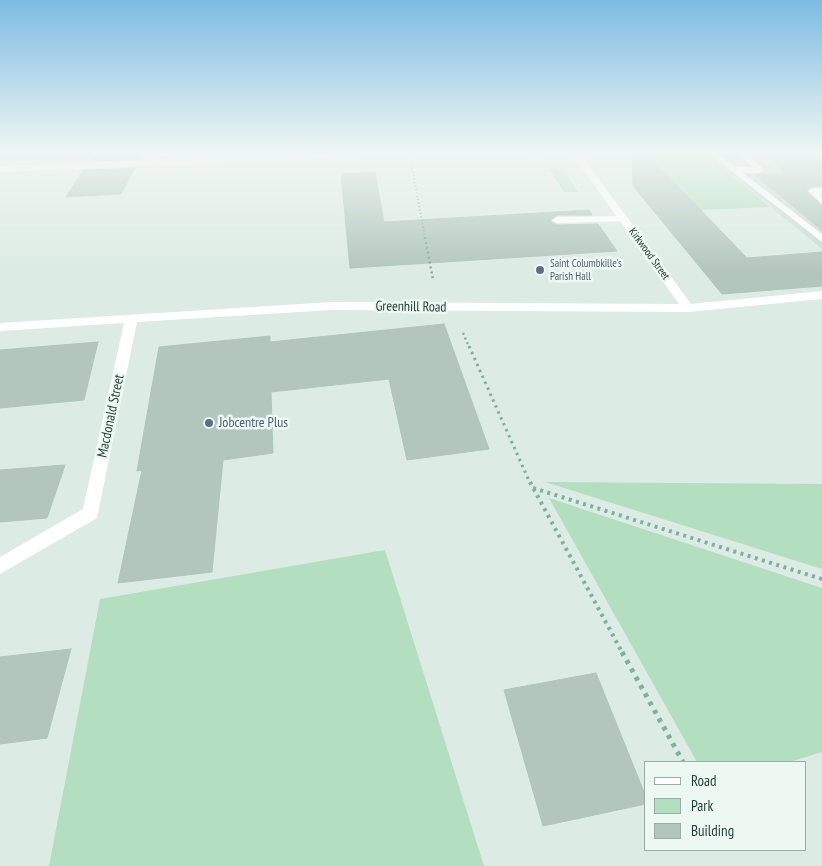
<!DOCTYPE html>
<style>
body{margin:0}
#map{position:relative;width:822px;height:866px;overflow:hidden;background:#ddebe5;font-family:"PT Sans Narrow",sans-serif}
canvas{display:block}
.legend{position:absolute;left:644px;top:761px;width:162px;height:90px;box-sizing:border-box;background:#eef8f3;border:1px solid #9aada7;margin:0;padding:6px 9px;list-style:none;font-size:15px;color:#1d3c35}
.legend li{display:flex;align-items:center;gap:10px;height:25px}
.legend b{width:25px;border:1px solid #9aada7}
</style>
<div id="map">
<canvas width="822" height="866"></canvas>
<ul class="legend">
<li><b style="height:6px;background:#fff"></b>Road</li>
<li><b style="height:14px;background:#b3dfc0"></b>Park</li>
<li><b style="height:14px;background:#b2c6be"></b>Building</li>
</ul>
</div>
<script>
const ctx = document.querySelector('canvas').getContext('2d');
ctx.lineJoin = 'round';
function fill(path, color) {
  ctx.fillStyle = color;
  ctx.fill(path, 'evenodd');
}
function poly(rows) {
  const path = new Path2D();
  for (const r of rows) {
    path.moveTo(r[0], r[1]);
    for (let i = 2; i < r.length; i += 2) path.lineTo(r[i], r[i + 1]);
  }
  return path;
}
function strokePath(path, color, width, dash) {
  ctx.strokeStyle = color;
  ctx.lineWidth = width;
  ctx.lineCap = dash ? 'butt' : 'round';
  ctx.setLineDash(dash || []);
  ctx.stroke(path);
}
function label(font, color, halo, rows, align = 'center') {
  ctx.font = font + ' "PT Sans Narrow",sans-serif';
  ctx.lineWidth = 5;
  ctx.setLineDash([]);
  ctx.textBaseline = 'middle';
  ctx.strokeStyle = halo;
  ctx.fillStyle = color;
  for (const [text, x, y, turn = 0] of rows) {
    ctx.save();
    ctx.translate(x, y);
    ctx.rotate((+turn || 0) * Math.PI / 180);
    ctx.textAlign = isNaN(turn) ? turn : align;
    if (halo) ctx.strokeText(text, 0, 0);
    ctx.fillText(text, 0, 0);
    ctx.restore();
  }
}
fill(poly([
 [0,151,154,151,151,157,0,160],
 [703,151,822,151,822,249]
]), '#cbdbd4');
fill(poly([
 [644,151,703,151,770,207,701,210],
 [562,168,578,192,564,192,549,169],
 [545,482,822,484,822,569],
 [549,498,822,588,822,752,790,762,697,762],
 [385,550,484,866,49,866,100,599]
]), '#b3dfc0');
const building = poly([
 [96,151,145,151,141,159,90,161,96,151],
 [632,151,644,151,747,258,822,252,822,286,722,294,633,186,632,151],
 [762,151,822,151,822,186,812,186,806,191,822,206,822,230,755,175,786,174,762,151],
 [135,168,121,194,66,197,83,170,135,168],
 [375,172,384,222,589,210,592,215,557,215,550,221,557,225,598,224,617,251,350,268,341,174,375,172],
 [444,324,489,449,407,460,389,379,271,392,273,453,223,460,212,572,118,583,142,470,137,471,159,347,270,336,270,342,444,324],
 [98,342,84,400,0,408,0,350,98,342],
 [65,465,47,518,0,522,0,470,65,465],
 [71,649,47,738,0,744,0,657,71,649],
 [596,673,646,797,646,804,543,826,504,690,596,673]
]);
fill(building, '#b2c6be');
strokePath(building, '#afc5bd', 1);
strokePath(poly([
 [409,151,425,238],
 [531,151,551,158]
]), '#7ab3a2', 2, [1, 2.5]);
strokePath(poly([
 [425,237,433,280],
 [463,333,469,347]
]), '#7ab3a2', 2.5, [2, 3]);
strokePath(poly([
 [469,346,530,483]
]), '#7ab3a2', 3, [2.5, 4]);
strokePath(poly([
 [530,482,623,654],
 [533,488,822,579]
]), '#7ab3a2', 4, [3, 4.5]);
strokePath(poly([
 [622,652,683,762]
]), '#7ab3a2', 5, [4, 5.5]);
fill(poly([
 [706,151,715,151,736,167,752,167,737,151,745,151,764,170,760,173,743,173,822,234,822,242,706,151],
 [822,188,821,194,822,204,808,191,813,188,822,188],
 [624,216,629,219,628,221,557,223,552,220,557,217,624,216]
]), '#fff');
fill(poly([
 [570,151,578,151,691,304,822,291,822,299,688,312,332,310,137,322,97,518,0,574,0,557,83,509,124,323,0,331,0,323,332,302,679,304,570,151],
 [363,152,364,154,360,157,0,172,0,166,363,152]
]), '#fff');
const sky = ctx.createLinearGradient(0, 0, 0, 272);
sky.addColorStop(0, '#7dbce2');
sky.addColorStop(0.56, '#f0f6f3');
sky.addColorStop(1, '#f0f6f300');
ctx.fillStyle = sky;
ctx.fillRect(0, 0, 822, 272);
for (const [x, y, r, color] of [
 [540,270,5,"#5c6f8a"],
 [209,423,5,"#5c6f8a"]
]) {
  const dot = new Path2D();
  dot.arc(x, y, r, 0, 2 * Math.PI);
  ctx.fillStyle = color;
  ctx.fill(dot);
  strokePath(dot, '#eef8f3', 2);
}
label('11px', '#1d3c35', '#eef8f3', [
 ["Kirkwood Street",649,254,54]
]);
label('11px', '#4e5e75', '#eef8f3', [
 ["Saint Columbkille's",550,264],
 ["Parish Hall",550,277]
], 'left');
label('14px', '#1d3c35', '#eef8f3', [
 ["Greenhill Road",411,307,1],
 ["Macdonald Street",111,416,-78]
]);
label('14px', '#4e5e75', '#eef8f3', [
 ["Jobcentre Plus",219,423]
], 'left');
</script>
